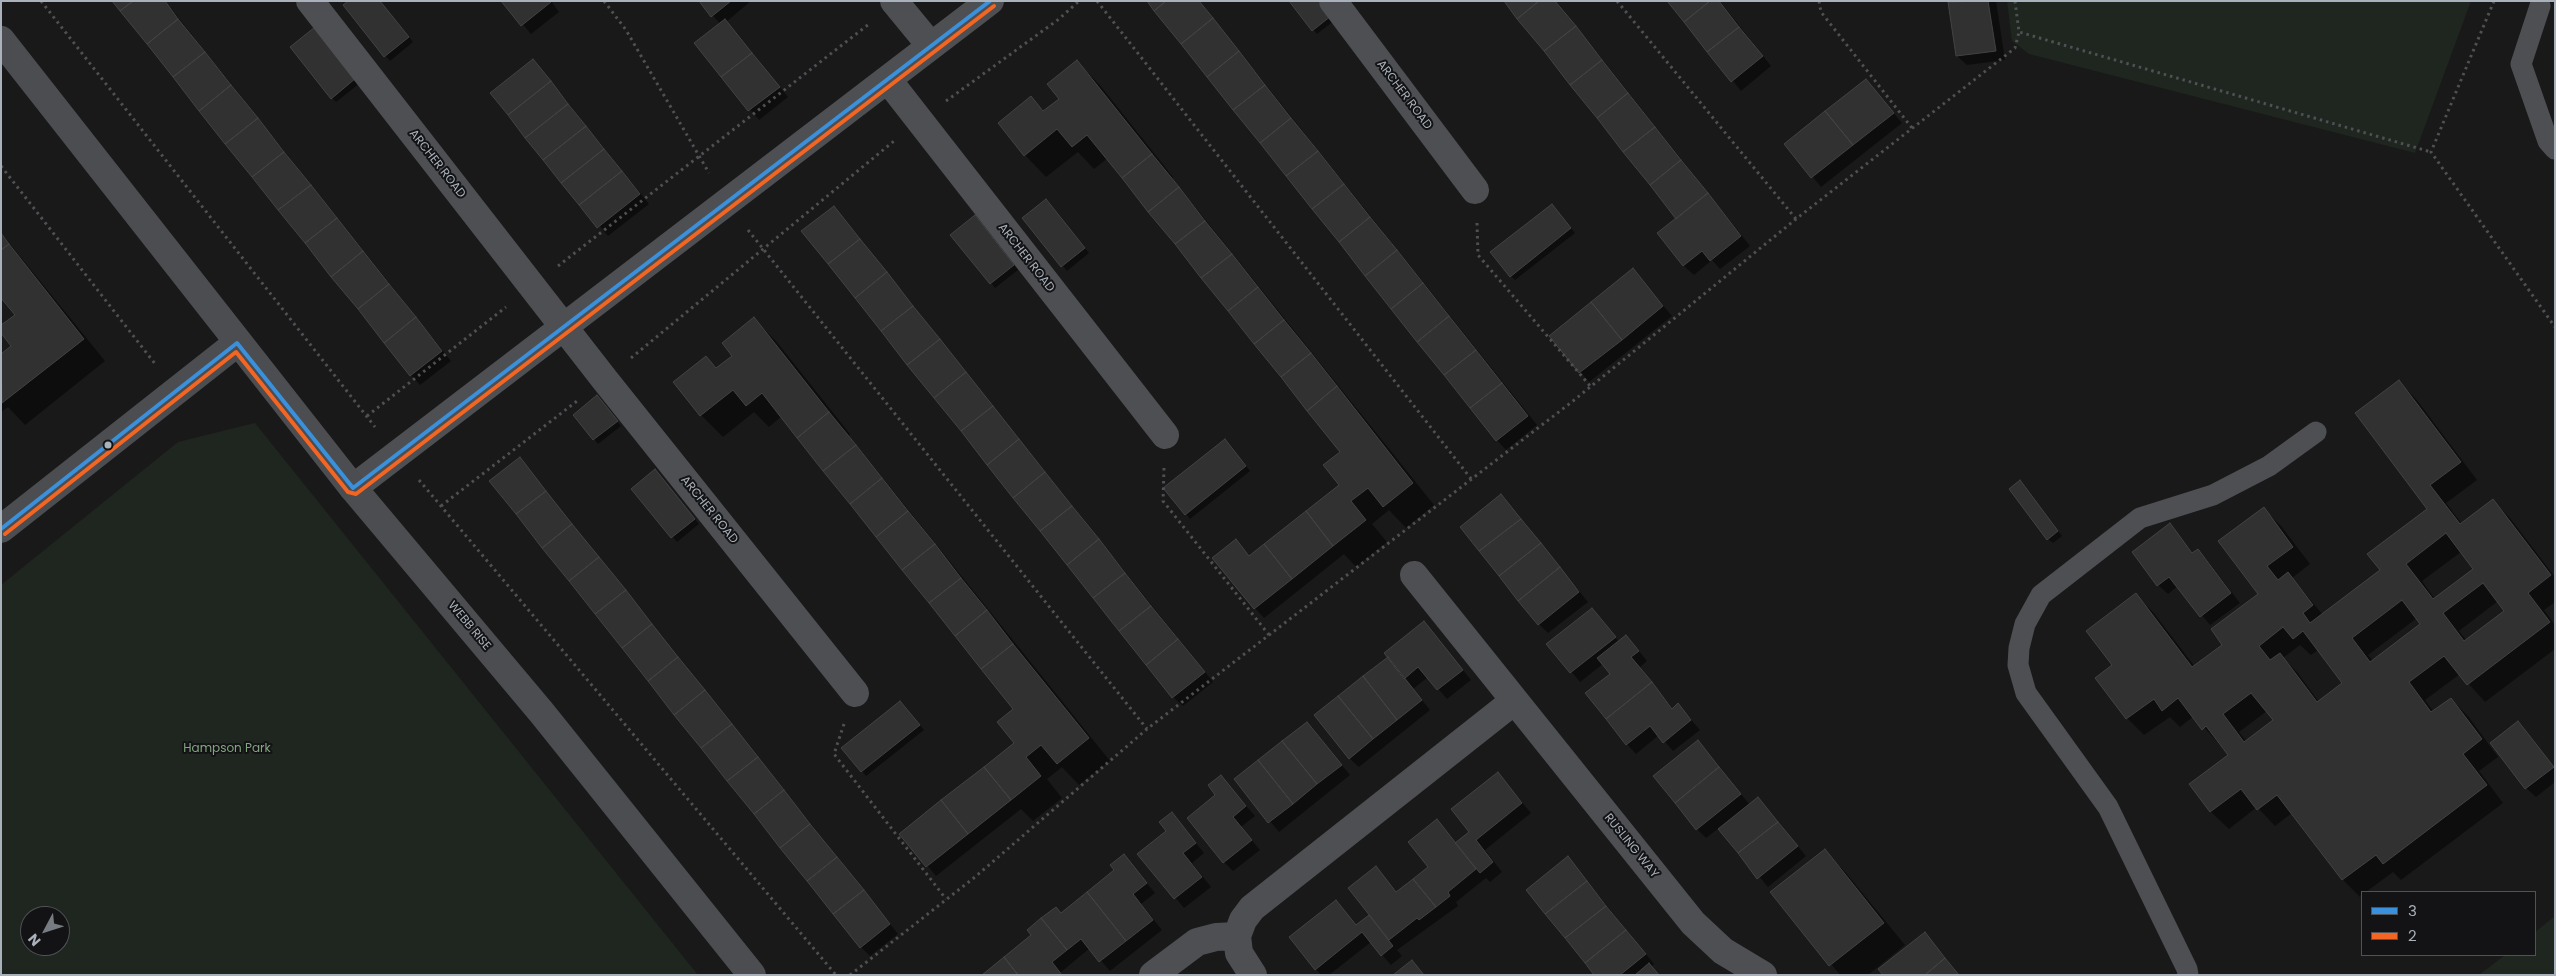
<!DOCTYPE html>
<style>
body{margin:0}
#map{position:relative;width:2556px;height:976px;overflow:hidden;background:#191919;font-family:Poppins,sans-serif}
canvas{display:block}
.frame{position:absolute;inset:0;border:2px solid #a9b1ba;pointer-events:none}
.legend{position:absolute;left:2361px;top:891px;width:175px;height:65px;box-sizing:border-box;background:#131315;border:1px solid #4f5257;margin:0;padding:6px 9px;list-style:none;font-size:15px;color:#a9b1ba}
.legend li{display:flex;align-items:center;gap:10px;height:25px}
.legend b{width:25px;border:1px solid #4f5257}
.north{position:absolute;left:20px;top:906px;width:50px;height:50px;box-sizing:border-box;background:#131315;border:1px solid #4f5257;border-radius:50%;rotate:230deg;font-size:14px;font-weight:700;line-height:20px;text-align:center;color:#a9b1ba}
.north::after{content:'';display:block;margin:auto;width:18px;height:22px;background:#777c82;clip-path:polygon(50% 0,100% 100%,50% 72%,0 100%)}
</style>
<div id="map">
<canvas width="2556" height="976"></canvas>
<div class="frame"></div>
<ul class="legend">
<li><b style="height:6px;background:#3a90db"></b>3</li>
<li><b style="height:6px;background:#f26522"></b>2</li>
</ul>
<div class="north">N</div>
</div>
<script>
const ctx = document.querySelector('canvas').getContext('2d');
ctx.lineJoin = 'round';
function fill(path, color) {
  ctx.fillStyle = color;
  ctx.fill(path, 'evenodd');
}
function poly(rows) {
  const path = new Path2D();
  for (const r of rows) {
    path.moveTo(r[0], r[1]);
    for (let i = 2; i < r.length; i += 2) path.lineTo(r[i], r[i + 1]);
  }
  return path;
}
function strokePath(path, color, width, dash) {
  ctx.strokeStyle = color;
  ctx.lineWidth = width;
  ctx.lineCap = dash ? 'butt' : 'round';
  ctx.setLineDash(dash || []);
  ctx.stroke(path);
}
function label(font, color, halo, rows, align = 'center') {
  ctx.font = font + ' Poppins,sans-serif';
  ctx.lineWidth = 4;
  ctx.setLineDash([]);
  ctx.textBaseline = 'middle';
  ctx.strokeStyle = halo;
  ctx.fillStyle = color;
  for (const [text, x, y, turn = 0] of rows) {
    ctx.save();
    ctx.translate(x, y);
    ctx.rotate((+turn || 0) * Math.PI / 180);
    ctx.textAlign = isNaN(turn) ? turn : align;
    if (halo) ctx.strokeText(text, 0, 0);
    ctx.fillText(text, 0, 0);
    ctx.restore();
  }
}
fill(poly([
 [2007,1,2471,1,2415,153,2029,54,2012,41],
 [255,423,698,975,1,975,1,585,178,442],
 [30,916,60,916,60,946,30,946],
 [2555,916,2555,975,2479,975,2505,955,2535,955,2535,932]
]), '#1e261f');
fill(poly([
 [114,1,165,1,451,361,420,385,411,375],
 [380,1,413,42,390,61,344,6],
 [503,1,551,1,559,12,531,34],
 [701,1,751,1,726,22,788,97,759,120,695,43,720,24],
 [1149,1,1199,1,1537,425,1506,450,1497,440],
 [1290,1,1339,17,1317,34],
 [1506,1,1556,1,1750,246,1720,269,1712,260,1694,275,1684,266,1659,234,1678,219],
 [1669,1,1720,1,1771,66,1741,91],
 [1950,1,1996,1,2005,60,1967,65,1957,56],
 [315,29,360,83,336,102,332,98],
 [533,60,649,204,608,236,492,93],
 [1077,62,1099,84,1173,177,1172,178,1434,505,1406,528,1389,510,1372,524,1387,542,1356,567,1344,554,1264,618,1255,608,1236,541,1250,557,1340,485,1341,452,1108,158,1094,169,1078,152,1046,177,1025,155,1031,98,1045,112,1061,99],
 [1866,80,1902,123,1821,187,1786,144],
 [1046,200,1089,253,1067,271,1024,218],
 [834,208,1213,682,1183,706,1173,697],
 [1556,210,1575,233,1515,280,1511,276],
 [979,221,1018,270,995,288,991,283],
 [1,233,105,361,25,425,8,407,1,412,1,355,13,346,16,315,1,296],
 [1633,270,1672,316,1589,382,1551,336],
 [754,319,776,341,850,434,849,436,1110,761,1079,785,1062,767,1047,779,1062,798,1033,821,1021,809,936,876,901,834,1016,743,1015,709,782,416,769,427,754,412,723,437,701,415,675,382,706,357,718,369,734,356],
 [2399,382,2416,399,2477,480,2446,503,2462,524,2493,501,2510,518,2555,577,2555,602,2544,610,2555,625,2555,649,2485,702,2460,674,2425,700,2434,712,2451,699,2468,716,2498,757,2479,771,2503,803,2401,880,2393,872,2366,892,2362,892,2360,897,2343,880,2292,813,2275,826,2257,807,2229,829,2211,812,2191,784,2229,755,2194,716,2180,727,2170,717,2144,735,2127,718,2097,678,2113,665,2136,595,2153,612,2195,667,2224,645,2260,594,2264,509,2281,526,2310,564,2292,578,2323,615,2381,571,2428,509],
 [2461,552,2474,570,2435,599,2422,581],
 [2498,601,2505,611,2466,640,2459,631],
 [2417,618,2422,624,2373,661,2368,655],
 [2300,645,2311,655,2318,650,2344,683,2319,702,2297,672,2283,658],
 [2267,711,2275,721,2247,742,2239,732],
 [601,401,621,426,598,444,594,439],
 [1230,445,1250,471,1190,519,1186,514],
 [519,459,898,934,870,956,861,947],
 [660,476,699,524,677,542,633,489],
 [2020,482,2062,536,2053,543,2048,539],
 [1501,496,1588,602,1548,633,1539,624],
 [2170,525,2194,554,2198,550,2207,560,2240,603,2210,625,2178,586,2168,594,2158,585],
 [1601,619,1619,642,1626,636,1635,646,1647,661,1640,667,1673,709,1678,705,1700,730,1673,751,1659,735,1636,754,1627,744,1611,674,1603,664,1580,682,1548,644],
 [1424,622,1471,680,1447,699,1428,677,1413,689,1430,710,1359,767,1349,758],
 [905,707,924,730,866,776,862,771],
 [1307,723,1350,775,1279,832,1236,780],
 [2518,723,2555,767,2555,782,2536,797,2526,788],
 [1698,742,1750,805,1758,799,1806,856,1768,887,1719,828,1706,838,1697,829],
 [1498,774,1531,813,1485,850,1502,872,1490,882,1486,878,1456,902,1458,906,1397,950,1402,956,1391,965,1371,942,1329,975,1321,975,1316,969,1336,902,1357,926,1370,915,1376,868,1397,893,1429,867,1437,821,1456,843,1471,832],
 [1221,777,1255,816,1241,827,1260,850,1233,871,1224,862,1217,795],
 [1171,813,1204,853,1192,863,1211,887,1184,908,1139,854,1168,831],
 [1825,851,1846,873,1905,945,1868,975,1840,975,1772,892],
 [1124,856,1155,893,1141,904,1162,930,1110,971,1090,948,1061,972,1063,975,984,975,1115,871],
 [1568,858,1654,964,1651,967,1659,975,1595,975],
 [1925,933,1959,975,1885,975]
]), '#0007');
const building = poly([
 [112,1,133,1,120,11,112,1],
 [133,1,165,1,178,19,147,44,120,11,133,1],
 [348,1,380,1,409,37,384,57,343,5,348,1],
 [501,1,550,1,551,2,521,26,501,1],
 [699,1,731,1,711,17,699,1],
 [1147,1,1166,1,1154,11,1147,1],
 [1166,1,1199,1,1213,18,1181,44,1154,11,1166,1],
 [1289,1,1328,1,1336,12,1312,31,1289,1],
 [1504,1,1539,1,1517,19,1504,1],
 [1539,1,1555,1,1576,26,1544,51,1517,19,1539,1],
 [1667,1,1710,1,1684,22,1667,1],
 [1710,1,1719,1,1739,27,1707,52,1684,22,1710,1],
 [1988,1,1996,51,1956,56,1948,2,1988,1],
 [1213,18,1239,51,1207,77,1181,44,1213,18],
 [178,19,205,52,173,77,147,44,178,19],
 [725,19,752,53,721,77,694,43,725,19],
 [1576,26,1602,60,1570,85,1544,51,1576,26],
 [315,27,356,78,331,99,290,47,315,27],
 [1739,27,1763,56,1731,82,1707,52,1739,27],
 [1239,51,1265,85,1233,110,1207,77,1239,51],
 [205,52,231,85,199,111,173,77,205,52],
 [752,53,780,87,748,111,721,77,752,53],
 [533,59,551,81,508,115,490,93,533,59],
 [1077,60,1152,154,1122,178,1087,135,1072,147,1057,129,1024,156,998,123,1031,96,1043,111,1059,99,1047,84,1077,60],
 [1602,60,1628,93,1597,118,1570,85,1602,60],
 [1866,79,1894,113,1853,145,1825,111,1866,79],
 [551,81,568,104,525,138,508,115,551,81],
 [231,85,258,118,225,144,199,111,231,85],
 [1265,85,1291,118,1260,143,1233,110,1265,85],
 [1628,93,1655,127,1623,152,1597,118,1628,93],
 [568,104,586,126,543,160,525,138,568,104],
 [1825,111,1853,145,1811,178,1784,144,1825,111],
 [258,118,284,152,252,177,225,144,258,118],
 [1291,118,1318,151,1286,176,1260,143,1291,118],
 [586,126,604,149,561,183,543,160,586,126],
 [1655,127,1681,160,1650,185,1623,152,1655,127],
 [604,149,622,171,579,205,561,183,604,149],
 [1318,151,1344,184,1312,209,1286,176,1318,151],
 [284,152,311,185,278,210,252,177,284,152],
 [1152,154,1179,187,1148,212,1122,178,1152,154],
 [1681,160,1708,193,1676,219,1650,185,1681,160],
 [622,171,640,194,597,228,579,205,622,171],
 [1344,184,1370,217,1339,242,1312,209,1344,184],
 [311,185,337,218,305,243,278,210,311,185],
 [1179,187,1205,221,1175,244,1148,212,1179,187],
 [1708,193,1741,236,1710,261,1702,251,1683,266,1657,233,1708,193],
 [1046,199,1085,248,1061,267,1022,218,1046,199],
 [1552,204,1571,228,1510,277,1490,252,1552,204],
 [834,206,860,239,828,264,801,231,834,206],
 [975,215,1014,265,990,284,950,235,975,215],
 [1370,217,1397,250,1365,276,1339,242,1370,217],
 [337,218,363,251,331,277,305,243,337,218],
 [1205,221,1232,254,1201,278,1175,244,1205,221],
 [1,233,9,244,1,250,1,233],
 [860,239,887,272,855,298,828,264,860,239],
 [9,244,84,339,2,403,1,354,11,346,1,333,1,325,15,315,1,298,1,250,9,244],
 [1397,250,1423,283,1391,309,1365,276,1397,250],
 [363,251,389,284,358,309,331,277,363,251],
 [1232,254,1258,287,1228,311,1201,278,1232,254],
 [1633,268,1663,306,1622,340,1591,302,1633,268],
 [887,272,913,306,881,331,855,298,887,272],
 [1423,283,1449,316,1417,342,1391,309,1423,283],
 [389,284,416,317,384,343,358,309,389,284],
 [1258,287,1284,320,1254,344,1228,311,1258,287],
 [1591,302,1622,340,1579,373,1549,336,1591,302],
 [913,306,940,339,907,365,881,331,913,306],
 [1449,316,1476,350,1444,375,1417,342,1449,316],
 [416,317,442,351,410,376,384,343,416,317],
 [754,317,829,412,797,438,762,393,746,406,733,390,700,416,673,382,706,356,716,368,732,356,722,343,754,317],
 [1284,320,1311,353,1281,377,1254,344,1284,320],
 [940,339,966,372,934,398,907,365,940,339],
 [1476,350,1502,383,1470,408,1444,375,1476,350],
 [1311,353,1337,386,1307,411,1281,377,1311,353],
 [966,372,993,406,961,431,934,398,966,372],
 [2399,380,2461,462,2430,485,2460,524,2493,499,2551,575,2528,593,2550,622,2467,685,2444,656,2409,682,2431,712,2451,698,2482,739,2463,754,2487,785,2383,864,2376,855,2342,880,2277,795,2257,810,2241,789,2210,812,2189,784,2228,755,2206,726,2202,730,2178,698,2162,711,2154,699,2126,719,2095,678,2112,665,2086,631,2136,593,2192,667,2222,645,2211,629,2258,594,2218,541,2264,507,2293,547,2267,566,2278,580,2288,572,2313,605,2303,613,2310,623,2380,570,2367,554,2427,509,2355,413,2399,380],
 [2446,533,2473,569,2433,599,2406,564,2446,533],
 [2483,583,2504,611,2464,641,2443,613,2483,583],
 [2402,600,2420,624,2370,662,2352,638,2402,600],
 [2283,627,2293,639,2303,631,2342,683,2317,702,2280,653,2270,660,2259,646,2283,627],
 [2251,693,2273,720,2244,742,2223,714,2251,693],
 [1502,383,1528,416,1496,441,1470,408,1502,383],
 [1337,386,1413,483,1383,507,1368,488,1351,501,1366,520,1333,546,1306,511,1339,485,1323,465,1340,452,1307,411,1337,386],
 [597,395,618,421,593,440,573,415,597,395],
 [993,406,1019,439,987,465,961,431,993,406],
 [829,412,856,445,823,471,797,438,829,412],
 [1019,439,1045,472,1013,498,987,465,1019,439],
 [1225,439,1246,466,1185,515,1163,488,1225,439],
 [856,445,882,478,850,504,823,471,856,445],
 [520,457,546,491,516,514,489,481,520,457],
 [655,469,695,519,671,538,631,489,655,469],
 [1045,472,1072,506,1040,531,1013,498,1045,472],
 [882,478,908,511,876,537,850,504,882,478],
 [2020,480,2058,531,2047,540,2009,489,2020,480],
 [546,491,572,524,542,548,516,514,546,491],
 [1501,494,1521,519,1479,551,1460,527,1501,494],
 [1072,506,1099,539,1067,565,1040,531,1072,506],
 [908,511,935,544,902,570,876,537,908,511],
 [1306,511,1333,546,1292,579,1264,544,1306,511],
 [1521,519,1541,543,1499,576,1479,551,1521,519],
 [2170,523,2192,553,2198,549,2231,593,2200,617,2169,577,2157,586,2132,552,2170,523],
 [572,524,599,557,569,581,542,548,572,524],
 [1099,539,1125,573,1093,598,1067,565,1099,539],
 [1236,539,1249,556,1264,544,1292,579,1254,609,1212,558,1236,539],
 [1541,543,1560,567,1518,601,1499,576,1541,543],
 [935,544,961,578,929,603,902,570,935,544],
 [599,557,626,590,595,614,569,581,599,557],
 [1560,567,1579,592,1538,625,1518,601,1560,567],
 [1125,573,1151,606,1119,631,1093,598,1125,573],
 [961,578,987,610,955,636,929,603,961,578],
 [626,590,652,624,622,648,595,614,626,590],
 [1151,606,1178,639,1146,665,1119,631,1151,606],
 [1592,608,1616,637,1570,673,1546,644,1592,608],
 [987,610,1013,644,981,669,955,636,987,610],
 [1424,621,1463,670,1437,690,1418,667,1404,679,1384,653,1424,621],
 [652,624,678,657,648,681,622,648,652,624],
 [1626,635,1639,651,1631,657,1652,682,1606,719,1585,693,1610,674,1597,658,1626,635],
 [1178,639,1205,672,1172,698,1146,665,1178,639],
 [1013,644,1089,738,1057,764,1041,745,1026,757,1041,776,1011,800,984,767,1014,743,997,722,1013,709,981,669,1013,644],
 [678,657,705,690,674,715,648,681,678,657],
 [1388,657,1422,700,1397,720,1363,676,1388,657],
 [1363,676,1397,720,1373,739,1338,696,1363,676],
 [1652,682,1672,709,1678,703,1691,720,1663,743,1650,726,1626,745,1606,719,1652,682],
 [705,690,732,724,701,748,674,715,705,690],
 [1338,696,1373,739,1349,759,1314,715,1338,696],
 [900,701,920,725,861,772,841,748,900,701],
 [2518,721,2554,767,2525,789,2490,743,2518,721],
 [1307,722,1342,765,1317,784,1282,741,1307,722],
 [732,724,758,757,727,781,701,748,732,724],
 [1698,740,1719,767,1675,803,1653,776,1698,740],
 [1282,741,1317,784,1293,804,1258,760,1282,741],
 [758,757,784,790,754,814,727,781,758,757],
 [1258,760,1293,804,1268,823,1234,779,1258,760],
 [984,767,1011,800,968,834,941,800,984,767],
 [1719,767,1741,794,1696,830,1675,803,1719,767],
 [1498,772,1522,803,1476,840,1493,862,1480,873,1455,843,1469,832,1451,809,1498,772],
 [1221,775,1246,806,1233,817,1252,840,1223,863,1187,818,1215,795,1208,785,1221,775],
 [784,790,810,824,780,848,754,814,784,790],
 [1758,797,1778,822,1738,853,1718,829,1758,797],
 [941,800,968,834,926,867,899,834,941,800],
 [1172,812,1196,843,1183,853,1202,877,1174,899,1137,854,1166,831,1159,822,1172,812],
 [1437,819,1476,869,1448,892,1450,896,1436,907,1413,879,1428,867,1408,842,1437,819],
 [1778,822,1798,846,1757,879,1738,853,1778,822],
 [810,824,837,857,807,881,780,848,810,824],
 [1825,849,1884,923,1829,966,1770,892,1825,849],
 [1124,854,1147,883,1133,894,1153,920,1126,941,1087,892,1114,870,1110,865,1124,854],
 [1568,856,1587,881,1545,914,1526,890,1568,856],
 [837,857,864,890,833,914,807,881,837,857],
 [1376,866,1396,892,1413,879,1436,907,1419,920,1417,918,1389,940,1348,888,1376,866],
 [1587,881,1606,906,1565,938,1545,914,1587,881],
 [864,890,890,924,860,948,833,914,864,890],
 [1087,892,1126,941,1099,962,1081,939,1067,950,1041,918,1056,907,1061,913,1087,892],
 [1336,900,1356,925,1369,915,1393,946,1381,956,1362,932,1315,970,1289,937,1336,900],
 [1606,906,1626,930,1585,963,1565,938,1606,906],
 [1041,918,1067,950,1052,962,1062,975,1018,975,1004,957,1031,935,1027,930,1041,918],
 [1626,930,1646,954,1620,975,1594,975,1585,963,1626,930],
 [1925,932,1945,958,1925,975,1883,975,1878,969,1925,932],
 [1004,957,1018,975,982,975,1004,957],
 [1945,958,1959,975,1925,975,1945,958],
 [1412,960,1424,975,1393,975,1412,960],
 [1649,963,1659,975,1635,975,1649,963]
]);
fill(building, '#313131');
strokePath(building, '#414345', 1);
strokePath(poly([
 [41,1,375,427],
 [604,1,626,30,709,173],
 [1097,1,1472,480],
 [1617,1,1796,219],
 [1819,1,1821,12,1912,128],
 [2015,1,2019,32,2431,152],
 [2494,1,2431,152,2555,327],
 [946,101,1059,19,1079,1],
 [1,166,156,365],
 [1477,223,1478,255,1591,387],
 [748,230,1147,729],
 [558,266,869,24],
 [631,358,894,141],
 [367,416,506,307],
 [1164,468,1163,501,1269,635],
 [419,480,836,975],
 [441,506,577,401],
 [844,724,834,754,946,899],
 [850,975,975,877,1147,729,1573,401,1796,219,2015,48,2019,32]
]), '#4f5054', 3, [2.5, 4]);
strokePath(poly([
 [2540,6,2521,64,2548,141,2555,149],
 [2188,975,2187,969,2108,807,2026,693,2018,665,2019,648,2025,624,2041,595,2140,518,2213,495,2269,466,2316,432]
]), '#4d4f52', 21);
strokePath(poly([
 [310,1,605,380,855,693],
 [894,1,931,46],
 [1333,1,1475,190],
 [888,80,1165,435],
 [353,488,990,1],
 [1414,575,1693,923,1723,951,1763,975],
 [1153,975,1197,942,1216,937,1237,936],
 [1253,975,1239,953,1237,936,1243,920,1252,908,1514,701]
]), '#4d4f52', 28);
strokePath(poly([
 [1,40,353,488,542,713,752,975],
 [1,529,237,343]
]), '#4b4d50', 28);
strokePath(poly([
 [1,529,237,343,353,488,990,1]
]), '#3a90db', 4);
strokePath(poly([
 [5,534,236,352,348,492,356,494,994,6]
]), '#f26522', 4);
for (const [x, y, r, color] of [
 [108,445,4.5,"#a9b1ba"]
]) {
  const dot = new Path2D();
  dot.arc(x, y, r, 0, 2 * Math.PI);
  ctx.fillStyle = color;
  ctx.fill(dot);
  strokePath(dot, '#131315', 2);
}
label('12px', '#a9b1ba', '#131315', [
 ["ARCHER ROAD",1404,95,53],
 ["ARCHER ROAD",437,164,52],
 ["ARCHER ROAD",1026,258,52],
 ["ARCHER ROAD",709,510,51],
 ["WEBB RISE",469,626,50],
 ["RUSLING WAY",1631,846,51]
]);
label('12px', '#82a680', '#131315', [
 ["Hampson Park",227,749]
]);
</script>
